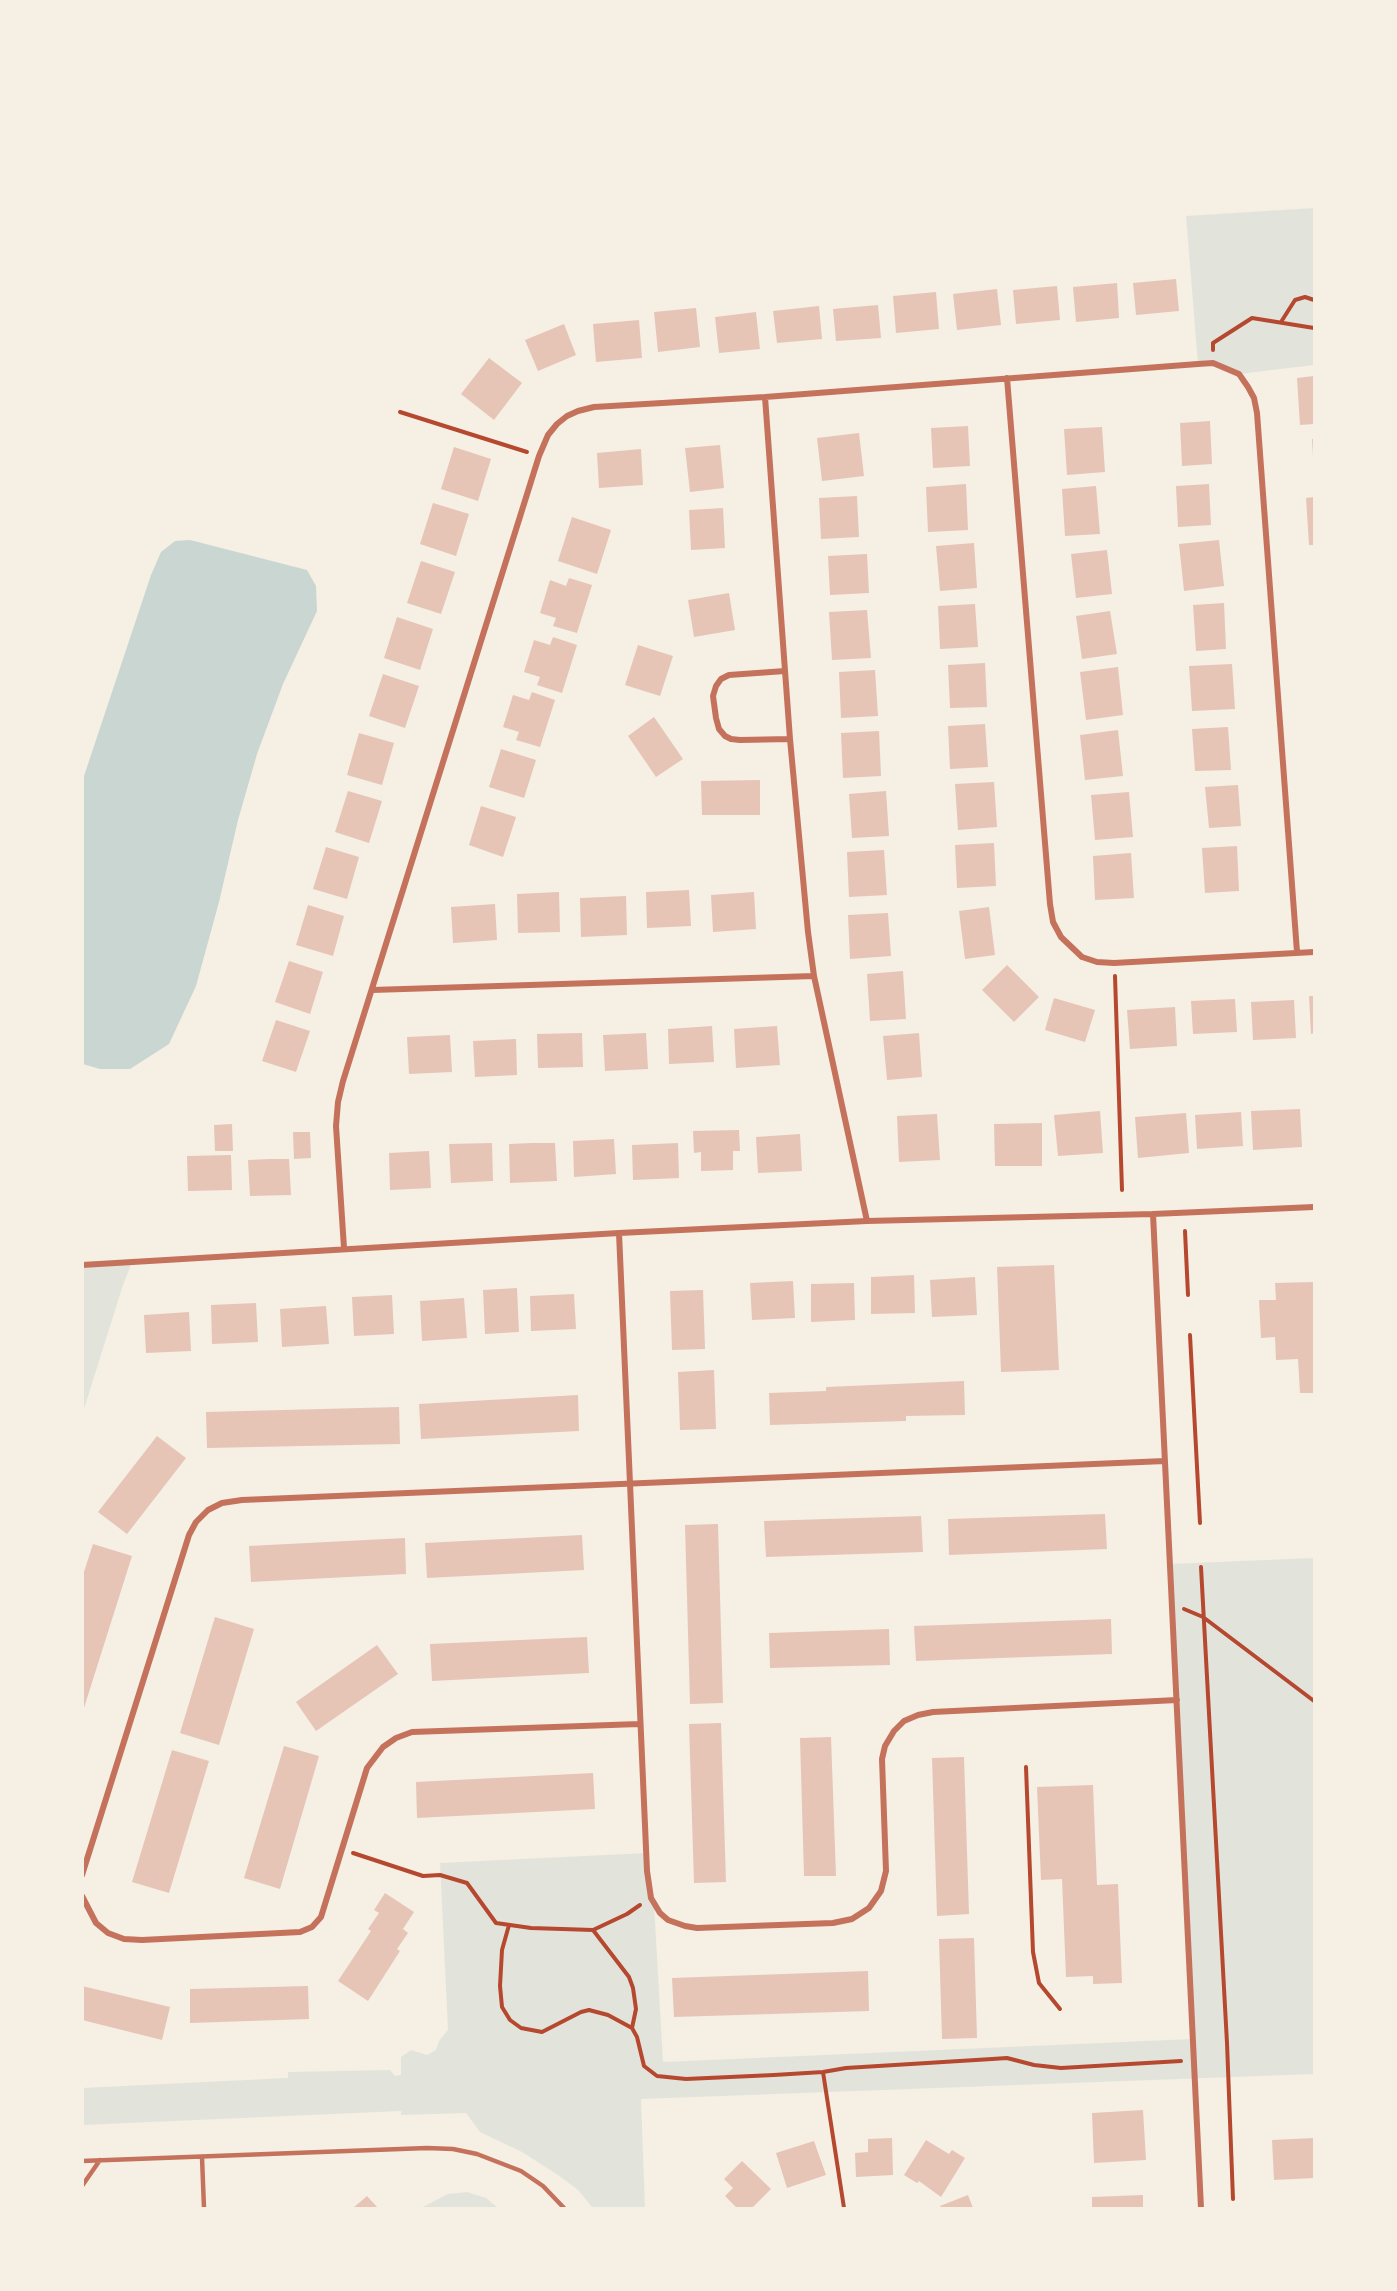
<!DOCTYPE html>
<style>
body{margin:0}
#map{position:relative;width:1397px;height:2291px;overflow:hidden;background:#f6efe4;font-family:Inter,sans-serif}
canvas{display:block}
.frame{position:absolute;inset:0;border:84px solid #f6efe4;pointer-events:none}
</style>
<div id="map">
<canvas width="1397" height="2291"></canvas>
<div class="frame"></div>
</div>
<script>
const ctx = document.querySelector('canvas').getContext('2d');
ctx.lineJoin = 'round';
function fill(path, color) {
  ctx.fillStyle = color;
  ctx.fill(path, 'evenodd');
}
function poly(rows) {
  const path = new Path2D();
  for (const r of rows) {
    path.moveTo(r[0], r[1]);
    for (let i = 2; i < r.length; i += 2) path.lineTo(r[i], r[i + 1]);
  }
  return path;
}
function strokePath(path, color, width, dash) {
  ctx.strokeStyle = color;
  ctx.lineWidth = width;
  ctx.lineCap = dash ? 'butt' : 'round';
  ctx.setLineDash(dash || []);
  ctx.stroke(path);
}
fill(poly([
 [1314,208,1314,365,1239,374,1227,368,1198,364,1186,216],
 [132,1262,123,1285,83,1412,83,1265],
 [1314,1558,1314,2074,641,2099,645,2208,593,2208,578,2190,558,2175,522,2152,480,2132,466,2113,401,2115,401,2111,83,2125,82,2088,288,2078,288,2072,390,2070,395,2076,401,2075,401,2057,411,2050,427,2055,436,2050,439,2041,448,2030,440,1863,646,1853,654,1904,663,2062,1192,2039,1170,1564],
 [467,2192,486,2198,498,2208,421,2208,448,2194]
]), '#e2e4dc');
fill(poly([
 [190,540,307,570,316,586,317,611,283,684,257,754,238,820,219,902,196,986,169,1044,130,1069,100,1069,83,1064,83,779,151,575,161,552,175,541]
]), '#c9d6d2');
fill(poly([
 [1176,279,1179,311,1136,315,1133,283],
 [1117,283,1119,318,1076,322,1073,287],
 [1057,286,1060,320,1016,324,1013,290],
 [997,289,1001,325,957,330,953,294],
 [936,292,939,329,896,333,893,296],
 [878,305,881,338,836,341,833,309],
 [819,306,822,339,777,343,773,311],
 [696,308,700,347,658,352,654,312],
 [756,312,760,349,719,353,715,317],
 [639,320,642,358,596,362,593,324],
 [564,324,576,355,538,371,525,340],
 [489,358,522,383,494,420,461,394],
 [1314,376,1314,424,1300,425,1297,378],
 [1210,421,1212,464,1182,466,1180,423],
 [968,426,970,466,933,468,931,428],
 [1102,427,1105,472,1067,475,1064,429],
 [859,433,864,476,822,481,817,438],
 [1312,439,1314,439,1314,457,1313,457],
 [720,445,724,488,690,492,685,448],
 [454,447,491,459,478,501,441,489],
 [641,449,643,485,599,488,597,453],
 [966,484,968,530,928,532,926,487],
 [1209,484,1211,525,1178,527,1176,486],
 [1096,486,1100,534,1065,536,1062,489],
 [857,496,859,537,821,539,819,498],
 [1314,497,1314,545,1309,545,1306,498],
 [433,503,469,514,456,556,420,544],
 [723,508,725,548,691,550,689,510],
 [572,517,611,530,597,574,558,561],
 [1219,540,1224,586,1184,591,1179,544],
 [974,543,977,588,940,591,936,546],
 [1107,550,1112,594,1076,598,1071,554],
 [867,554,869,593,830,595,828,556],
 [421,561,455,572,441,614,407,603],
 [569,578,592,585,577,633,553,626,556,618,540,613,550,580,566,586],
 [729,593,735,630,694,637,688,600],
 [1224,603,1226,649,1196,651,1193,605],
 [975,604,978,647,940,649,938,606],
 [867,610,871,658,832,660,829,612],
 [1110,611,1117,654,1082,659,1076,616],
 [397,617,433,629,420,670,384,658],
 [553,637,577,645,562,693,537,685,540,677,524,672,534,640,550,645],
 [638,645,673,656,660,696,625,685],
 [985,663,987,707,950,708,948,665],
 [1232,664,1235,709,1192,711,1189,666],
 [1118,667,1123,715,1086,720,1080,672],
 [875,670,878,716,841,718,839,672],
 [383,674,419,686,405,728,369,716],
 [532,692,555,700,540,747,516,740,519,732,503,727,513,695,529,700],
 [654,717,683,759,656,777,628,736],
 [985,724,988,767,950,769,948,726],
 [1228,727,1231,770,1195,771,1192,729],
 [1118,730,1123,776,1085,780,1080,735],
 [879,731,881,776,843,778,841,733],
 [359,733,394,743,382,785,347,775],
 [501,749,536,760,524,798,489,787],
 [760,780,760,815,702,815,701,781],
 [994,782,997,827,958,830,955,784],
 [1238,785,1241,826,1209,828,1205,787],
 [348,791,382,801,369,843,335,832],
 [886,791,889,836,852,838,849,794],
 [1129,792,1133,837,1095,840,1091,795],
 [481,806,516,817,503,857,469,845],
 [994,843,996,886,957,888,955,845],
 [1237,846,1239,891,1205,893,1202,848],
 [326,847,359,857,347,899,313,889],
 [884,850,887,895,849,897,847,852],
 [1131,853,1134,898,1095,900,1093,856],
 [689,890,691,926,647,928,646,892],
 [559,892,560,932,518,933,517,894],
 [754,892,756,929,713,932,711,895],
 [626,896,627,935,581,937,580,898],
 [495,904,497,940,453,943,451,907],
 [308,905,344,916,333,956,296,945],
 [989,907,995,955,965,959,959,911],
 [888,913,891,956,850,959,848,915],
 [289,961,323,972,310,1014,275,1002],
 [1007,965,1039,997,1014,1022,982,990],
 [903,971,906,1019,870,1021,867,974],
 [1309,996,1314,996,1314,1033,1311,1034],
 [1054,998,1095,1010,1085,1042,1045,1030],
 [1235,999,1237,1032,1193,1034,1191,1001],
 [1294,1000,1296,1038,1253,1040,1251,1002],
 [1175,1007,1177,1046,1130,1049,1127,1010],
 [276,1020,310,1031,296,1072,262,1061],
 [712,1026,714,1062,669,1064,668,1029],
 [777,1026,780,1065,736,1068,734,1029],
 [582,1033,583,1067,538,1068,537,1034],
 [646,1033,648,1069,605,1071,603,1035],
 [919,1033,922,1077,887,1080,883,1036],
 [450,1035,452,1072,409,1074,407,1037],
 [516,1039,517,1075,475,1077,473,1041],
 [1300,1109,1302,1147,1253,1150,1251,1111],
 [1100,1111,1103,1153,1058,1156,1054,1115],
 [1241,1112,1243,1146,1197,1149,1195,1115],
 [1186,1113,1189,1153,1138,1158,1135,1117],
 [937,1114,940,1160,899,1162,897,1116],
 [1042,1123,1042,1166,995,1166,994,1124],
 [232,1124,233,1151,215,1151,214,1125],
 [739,1130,740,1151,733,1151,733,1170,701,1171,701,1152,694,1153,693,1131],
 [293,1132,310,1132,311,1158,294,1159],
 [800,1134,802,1171,758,1173,756,1137],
 [614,1139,616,1174,574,1177,573,1141],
 [492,1143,493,1181,451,1183,449,1144],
 [532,1143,555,1143,557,1181,510,1183,509,1144],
 [678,1143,679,1178,633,1180,632,1145],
 [429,1151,431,1188,390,1190,389,1153],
 [231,1155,232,1190,188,1191,187,1156],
 [269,1159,289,1159,291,1195,250,1196,248,1160],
 [1054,1265,1059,1370,1001,1372,997,1267],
 [914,1275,915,1313,871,1314,871,1277],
 [975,1277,977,1315,932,1317,930,1280],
 [793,1281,795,1318,752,1320,750,1283],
 [1314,1282,1314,1393,1300,1393,1298,1359,1276,1360,1275,1337,1261,1338,1259,1300,1276,1300,1275,1283],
 [854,1283,855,1320,811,1322,811,1284],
 [517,1288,519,1332,485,1334,483,1290],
 [703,1290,705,1349,672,1350,670,1291],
 [574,1294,576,1329,531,1331,530,1296],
 [392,1295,394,1334,354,1336,352,1297],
 [464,1298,467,1338,422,1341,420,1301],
 [256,1303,258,1342,212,1344,211,1305],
 [326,1306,329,1344,282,1347,280,1309],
 [189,1312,191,1351,146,1353,144,1315],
 [714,1370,716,1429,680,1430,678,1372],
 [964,1381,965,1415,906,1416,906,1421,770,1425,769,1393,826,1391,826,1387],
 [578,1395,579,1431,421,1439,419,1404],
 [399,1407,400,1444,207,1448,206,1412],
 [157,1436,186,1458,127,1534,98,1512],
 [1105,1514,1107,1549,949,1555,948,1519],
 [921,1516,923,1552,766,1557,764,1521],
 [718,1524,723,1703,690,1704,685,1525],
 [582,1535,584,1570,427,1578,425,1543],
 [405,1538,406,1574,251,1582,249,1546],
 [93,1544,132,1556,83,1711,82,1578],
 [215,1617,254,1629,219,1745,180,1733],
 [1111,1619,1112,1654,916,1661,914,1626],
 [889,1629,890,1665,770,1668,769,1633],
 [587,1637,589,1673,432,1681,430,1644],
 [377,1645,398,1674,316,1731,296,1702],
 [721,1723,726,1882,694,1883,689,1724],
 [831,1737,836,1876,804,1876,800,1738],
 [284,1746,319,1756,280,1889,244,1878],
 [172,1750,209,1761,169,1893,132,1882],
 [964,1757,969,1914,937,1916,932,1758],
 [593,1773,595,1809,417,1818,416,1782],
 [1093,1785,1097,1885,1118,1884,1122,1983,1093,1984,1093,1976,1066,1977,1062,1879,1041,1880,1037,1787],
 [385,1893,414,1912,403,1929,408,1933,397,1949,400,1951,368,2001,338,1981,371,1931,368,1929,379,1913,374,1910],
 [974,1938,977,2038,942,2039,939,1939],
 [868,1971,869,2011,674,2017,672,1978],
 [82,1986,170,2007,162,2040,82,2020],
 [308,1986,309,2019,190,2023,190,1989],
 [1143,2110,1146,2160,1094,2163,1092,2113],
 [892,2138,893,2175,856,2177,855,2153,868,2152,868,2139],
 [1314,2138,1314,2178,1274,2180,1272,2140],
 [926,2140,949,2154,952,2150,965,2158,941,2197,919,2181,917,2183,904,2175],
 [814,2141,826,2175,787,2188,776,2153],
 [742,2161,771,2189,752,2208,737,2208,725,2196,733,2188,724,2179],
 [968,2195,973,2208,941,2208,940,2206],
 [1143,2195,1143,2208,1092,2208,1092,2197],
 [367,2196,378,2208,353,2208]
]), '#e6c5b7');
strokePath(poly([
 [1281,322,1295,300,1305,297,1314,300],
 [1213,350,1213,343,1252,318,1314,328],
 [400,412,527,452],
 [1115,976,1122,1190],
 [1185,1231,1188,1295],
 [1190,1335,1200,1523],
 [1201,1567,1227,2043,1233,2199],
 [1184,1609,1203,1617,1314,1701],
 [1026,1767,1033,1952,1039,1983,1060,2009],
 [353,1853,423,1876,440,1875,467,1883,496,1923,531,1928,593,1930,627,1914,640,1905],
 [509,1925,502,1950,500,1986,502,2007,510,2020,521,2028,542,2032,581,2012,589,2010,608,2015,632,2028,637,2037,644,2066,657,2076,686,2079,774,2075,823,2072,846,2068,992,2059,1007,2058,1034,2065,1061,2068,1181,2061],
 [593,1930,629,1977,633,1988,636,2009,632,2028],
 [823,2072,844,2208]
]), '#b5482f', 4);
strokePath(poly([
 [202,2157,204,2208],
 [82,2161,427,2148,453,2149,477,2154,521,2171,543,2186,564,2208],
 [82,2186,100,2160]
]), '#c5725c', 4.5);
strokePath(poly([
 [1007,378,1050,904,1053,922,1061,937,1082,957,1097,962,1114,963,1314,952],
 [765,397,790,739,808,932,814,976,867,1221],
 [785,671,729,675,721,679,716,686,713,696,716,718,719,729,725,736,731,739,740,740,790,739],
 [372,990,814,976],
 [1153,1214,1201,2208],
 [619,1233,647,1871,651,1898,660,1913,668,1920,685,1926,697,1928,833,1923,852,1919,869,1908,881,1891,886,1871,882,1759,885,1746,894,1731,904,1721,918,1715,933,1712,1177,1700],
 [344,1248,336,1126,338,1102,343,1081,539,456,548,435,557,424,567,416,578,411,594,407,765,397,1198,364,1213,363,1239,374,1248,387,1254,398,1257,413,1297,952],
 [82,1265,619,1233,867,1221,1153,1214,1314,1207],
 [82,1875,189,1535,196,1522,208,1510,222,1503,242,1500,1165,1461],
 [82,1896,96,1923,108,1933,124,1939,142,1940,300,1932,312,1927,321,1917,367,1768,383,1747,396,1738,412,1732,639,1724]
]), '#c5725c', 6);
</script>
